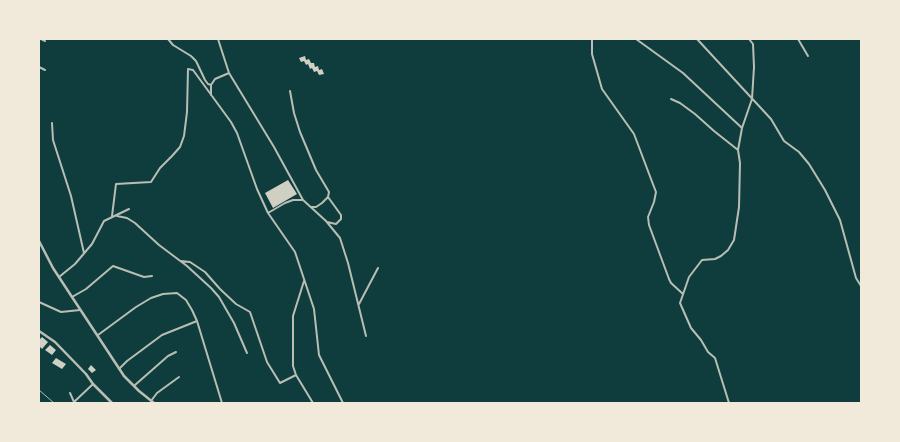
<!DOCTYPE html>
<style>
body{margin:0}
#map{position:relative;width:900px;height:442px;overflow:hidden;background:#0f3d3e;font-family:Rubik,sans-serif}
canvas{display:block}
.frame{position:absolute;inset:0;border:40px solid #f1e9da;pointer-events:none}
</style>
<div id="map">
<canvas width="900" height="442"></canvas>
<div class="frame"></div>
</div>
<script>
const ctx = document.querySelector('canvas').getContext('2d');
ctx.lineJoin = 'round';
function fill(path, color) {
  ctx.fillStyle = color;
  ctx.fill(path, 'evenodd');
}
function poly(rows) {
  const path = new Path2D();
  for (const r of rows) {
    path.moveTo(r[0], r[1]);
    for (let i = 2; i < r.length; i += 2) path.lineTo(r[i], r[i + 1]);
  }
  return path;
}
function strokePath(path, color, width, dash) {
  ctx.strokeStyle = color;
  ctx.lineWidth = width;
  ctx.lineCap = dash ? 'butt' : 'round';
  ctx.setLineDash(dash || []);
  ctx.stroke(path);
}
fill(poly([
 [305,56,306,60,309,59,311,63,314,63,315,67,318,66,319,70,322,69,324,74,319,75,317,71,314,72,312,68,310,69,308,64,306,65,304,61,301,62,299,58],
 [288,180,297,194,273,208,265,193],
 [42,337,48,342,42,349,39,346,39,340],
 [50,345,56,350,52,355,45,350],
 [56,358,66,364,62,369,52,363],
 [91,365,96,370,92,373,88,369]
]), '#cfcfc3');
strokePath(poly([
 [39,390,54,403]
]), '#b8beb3', 1);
strokePath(poly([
 [41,39,45,41],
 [168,39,173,45,191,56,196,61,205,80,208,84,211,85,211,95],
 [218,39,229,73,274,147,303,200,326,221,340,238,348,263,366,336],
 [592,39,592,54,602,89,634,134,651,179,656,192,654,202,648,217,649,225,669,279,671,283,683,294],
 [636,39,683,73,742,128],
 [697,39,771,119,784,141,799,152,809,164,825,190,840,220,856,278,861,286],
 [798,39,808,56],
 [39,67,45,70],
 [211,85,215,79,229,73],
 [290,91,294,113,300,132,316,170,329,192,328,197,322,203,316,207,311,207],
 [671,99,680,103,695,114,714,131,738,150],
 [52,123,53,140,71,196,84,253],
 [268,213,285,203,293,200,303,200],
 [112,216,116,184,151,182,160,168,172,156,180,147,184,136,187,112,188,69,193,70,231,122,237,133,257,189,268,213,295,252,314,309,319,355,343,403],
 [117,216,127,218,135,223,159,245,187,266,211,288,219,297,234,323,247,353],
 [327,222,336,224,341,219,341,215,328,197],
 [181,261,190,262,205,272,220,289,236,304,250,312,267,362,280,383,296,375],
 [59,277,75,264,92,244,104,221,129,209],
 [304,281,293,316,293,366,296,375,313,403],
 [72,297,86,289,113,266,144,277,152,276],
 [39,302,61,312,80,310],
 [359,304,378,268],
 [98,335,136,307,151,298,163,294,177,293,186,300,192,310,197,321,222,403],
 [119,369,127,361,162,335,197,321],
 [135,385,168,356,176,352],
 [70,393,74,402],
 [151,401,157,393,179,377],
 [76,403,74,402,93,384],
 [729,403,715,358,708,352,701,340,691,328,680,303,689,277,702,260,715,259,721,256,728,250,734,240,739,207,740,163,738,150,742,128,752,99,754,67,753,44,749,39]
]), '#b8beb3', 2);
strokePath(poly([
 [39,241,53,268,72,297,124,376,139,391,154,403],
 [39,331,55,342,86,374,93,384,112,403]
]), '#b8beb3', 2.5);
</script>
